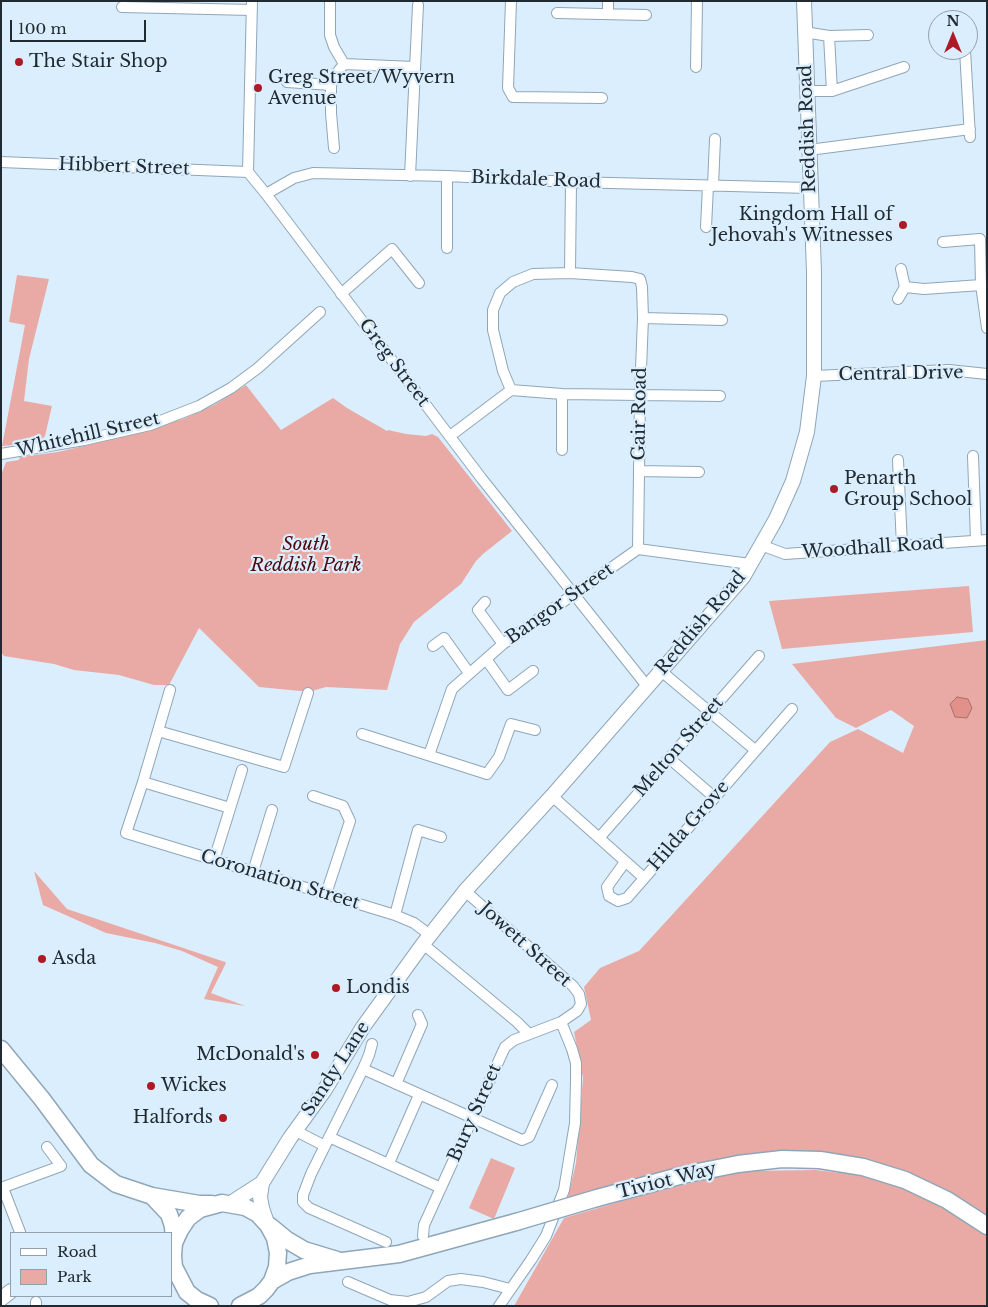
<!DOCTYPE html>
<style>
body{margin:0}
#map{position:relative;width:988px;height:1307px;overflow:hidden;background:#dbeefd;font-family:"Libre Baskerville",serif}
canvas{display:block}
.frame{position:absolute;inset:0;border:2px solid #212a31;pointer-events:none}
.legend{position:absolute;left:10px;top:1232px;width:162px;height:65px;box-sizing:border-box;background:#dbeefd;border:1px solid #91a0ab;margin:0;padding:6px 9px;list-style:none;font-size:15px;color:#212a31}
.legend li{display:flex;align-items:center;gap:10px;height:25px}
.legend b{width:25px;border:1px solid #91a0ab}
.north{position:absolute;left:928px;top:10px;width:50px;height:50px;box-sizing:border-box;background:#dbeefd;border:1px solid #91a0ab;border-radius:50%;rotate:0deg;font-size:14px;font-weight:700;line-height:20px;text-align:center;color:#212a31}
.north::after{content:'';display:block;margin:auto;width:18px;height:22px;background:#ad1a25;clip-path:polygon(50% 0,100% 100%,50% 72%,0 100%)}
.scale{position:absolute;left:10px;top:20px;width:136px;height:22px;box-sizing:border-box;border:2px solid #212a31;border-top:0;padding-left:6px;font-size:15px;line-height:18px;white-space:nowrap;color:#212a31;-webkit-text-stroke:4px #dbeefd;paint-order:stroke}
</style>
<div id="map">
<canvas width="988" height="1307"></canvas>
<div class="frame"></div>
<ul class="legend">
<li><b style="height:6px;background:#fff"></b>Road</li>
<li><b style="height:14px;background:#e9aaa5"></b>Park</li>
</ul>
<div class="north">N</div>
<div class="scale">100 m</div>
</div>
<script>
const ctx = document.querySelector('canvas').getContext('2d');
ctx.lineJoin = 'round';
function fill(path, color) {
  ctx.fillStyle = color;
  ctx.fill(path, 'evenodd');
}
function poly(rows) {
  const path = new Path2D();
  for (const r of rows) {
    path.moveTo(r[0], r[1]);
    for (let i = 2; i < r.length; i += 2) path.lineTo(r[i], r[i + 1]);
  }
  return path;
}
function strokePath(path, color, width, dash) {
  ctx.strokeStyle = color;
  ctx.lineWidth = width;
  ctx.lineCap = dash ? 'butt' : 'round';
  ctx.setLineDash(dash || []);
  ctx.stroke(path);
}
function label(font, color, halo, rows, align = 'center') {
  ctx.font = font + ' "Libre Baskerville",serif';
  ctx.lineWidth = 4.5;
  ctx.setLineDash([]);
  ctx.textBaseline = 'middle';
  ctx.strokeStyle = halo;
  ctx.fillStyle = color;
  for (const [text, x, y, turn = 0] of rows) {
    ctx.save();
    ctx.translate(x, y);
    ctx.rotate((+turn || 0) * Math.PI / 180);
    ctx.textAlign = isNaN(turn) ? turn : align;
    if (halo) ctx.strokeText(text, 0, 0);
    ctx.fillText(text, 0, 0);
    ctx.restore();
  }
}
fill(poly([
 [17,275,49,279,29,359,24,401,52,406,45,436,41,440,34,443,2,446,25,325,9,322],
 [246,385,281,430,333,398,347,408,387,431,388,430,406,434,426,436,432,434,438,437,512,531,483,554,476,561,461,584,414,622,400,644,387,690,326,687,312,691,300,691,259,687,199,628,169,685,154,685,119,675,74,670,54,664,4,656,1,652,1,475,6,462,19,460,20,457,58,452,92,444,183,419,214,405],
 [969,586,973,632,782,649,769,601],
 [987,640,987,1219,836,1156,567,1201,576,1163,583,1078,574,1032,591,1020,584,987,600,968,639,951,830,742,858,729,903,753,914,726,891,710,856,728,836,718,792,664],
 [34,871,67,909,225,962,226,963,211,993,245,1006,204,999,218,967,182,951,155,943,106,933,43,905],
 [491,1158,515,1168,494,1219,469,1208],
 [816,1170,867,1176,906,1187,973,1224,987,1235,987,1306,514,1306,564,1218,656,1191,744,1171]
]), '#e9aaa5');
const water = poly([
 [957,697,968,699,972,708,967,718,955,717,950,704,957,697]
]);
fill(water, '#e1908a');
strokePath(water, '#a7716f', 1);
const street = poly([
 [252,1,248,172,266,194,482,479,647,686],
 [330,1,330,35,334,47,344,64],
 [511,1,508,88,513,97,602,98],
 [122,7,252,10],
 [557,13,646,15],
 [608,13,608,1],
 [804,32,829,36,868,35],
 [829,36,832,91],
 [965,50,970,137],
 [696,67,697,1],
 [287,82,331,85],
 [806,91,832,91,904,67],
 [334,148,331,113,331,85,336,74,344,64,414,67],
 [809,150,970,129],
 [1,162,248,172],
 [410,176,418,5],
 [447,176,447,248],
 [713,186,715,139],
 [266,194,294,178,313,173,447,176,571,182,810,188],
 [706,227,708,186],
 [943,242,980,239,981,285,987,328],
 [901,269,905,287],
 [570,273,571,182],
 [341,294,392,249,419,283],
 [898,299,905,287,924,289,981,285],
 [643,318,722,320],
 [814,376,949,370,987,374],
 [511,390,503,371,493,330,493,310,500,293,513,282,533,274,570,273,632,277,640,279,642,287,643,318,640,395,638,549],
 [450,436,511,390,562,394,720,396],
 [562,450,562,394],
 [1,454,84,440,150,425,199,406,231,388,258,368,320,312],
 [973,456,976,540],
 [898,460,902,546],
 [639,471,699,472],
 [761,545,785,554,987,540],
 [485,602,478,610,503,644],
 [433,646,444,638,469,673],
 [486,659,508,690,533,671],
 [661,671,755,750],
 [170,690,143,782,126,833,395,915,414,923,430,935],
 [158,731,284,767,308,693],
 [362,734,487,774,499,757,511,724,535,730],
 [429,755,452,689,503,644,638,549,750,564],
 [669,758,714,797],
 [143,782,230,808],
 [313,796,343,806,350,821,326,894],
 [552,796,644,878],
 [599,838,759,656],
 [214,860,242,770],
 [625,862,607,887,609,896,618,901,627,898,792,709],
 [253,872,272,810],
 [395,915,418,830,441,837],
 [423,944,517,1022,529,1034],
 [372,1044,369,1055,363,1069,311,1174,303,1195,303,1202,309,1208,386,1242],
 [363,1069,522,1140,529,1137,552,1085],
 [396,1084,422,1024,418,1015],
 [296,1131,325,1146],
 [329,1137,441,1188],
 [389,1163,419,1095],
 [1,1188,61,1166,47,1147],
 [3,1188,20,1232],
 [423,1236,424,1225,505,1047,514,1040,561,1022,577,1011,581,1004,579,994,573,986,465,891],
 [348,1282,390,1300,408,1302,426,1297,448,1281,461,1279,483,1282,510,1289],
 [36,1302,36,1306],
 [499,1306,531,1260,546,1236,564,1190,575,1123,576,1080,576,1063,572,1049,561,1022]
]);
const secondary = poly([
 [262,1183,260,1197,262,1208,267,1223],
 [231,1203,262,1183,290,1138,324,1091,363,1027,423,944,465,891,552,796,743,577,776,519,793,481,807,432,814,376,814,272,804,1],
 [1,1299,11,1291]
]);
const primary = poly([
 [1,1049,42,1099,91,1165,116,1184,152,1196,199,1204,212,1204],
 [152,1196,169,1214,173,1226,174,1243],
 [597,1198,683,1175,738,1164,782,1159,820,1160,863,1167,905,1180,947,1200,987,1226],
 [270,1226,287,1240,304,1250,337,1260],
 [272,1281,288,1272,310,1265,399,1254,516,1222],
 [210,1306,197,1300,187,1292,174,1267,173,1256,174,1243,180,1230,188,1218,200,1209,222,1203,245,1207,258,1214,268,1225,275,1238,278,1253,277,1267,272,1281,266,1289,259,1296,240,1306]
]);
strokePath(street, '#8fa6b8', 12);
strokePath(secondary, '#8fa6b8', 16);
strokePath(primary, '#8fa6b8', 19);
strokePath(street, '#fff', 10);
strokePath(secondary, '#fff', 14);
strokePath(primary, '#fff', 16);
const primaryBridge = poly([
 [516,1222,597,1198]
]);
strokePath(primaryBridge, '#8fa6b8', 19, []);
strokePath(primaryBridge, '#fff', 16);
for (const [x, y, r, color] of [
 [19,62,5,"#ad1a25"],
 [258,88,5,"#ad1a25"],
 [903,225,5,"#ad1a25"],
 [834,489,5,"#ad1a25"],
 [42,959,5,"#ad1a25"],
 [336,988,5,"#ad1a25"],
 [315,1055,5,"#ad1a25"],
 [151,1086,5,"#ad1a25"],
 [223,1118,5,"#ad1a25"]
]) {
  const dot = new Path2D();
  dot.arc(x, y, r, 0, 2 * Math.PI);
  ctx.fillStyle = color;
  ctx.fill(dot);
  strokePath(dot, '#dbeefd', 2);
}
label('18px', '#212a31', '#dbeefd', [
 ["The Stair Shop",29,62],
 ["Greg Street/Wyvern",268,78],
 ["Avenue",268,99],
 ["Kingdom Hall of",893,215,"right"],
 ["Jehovah's Witnesses",893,236,"right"],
 ["Penarth",844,479],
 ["Group School",844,500],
 ["Asda",52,959],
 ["Londis",346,988],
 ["McDonald's",305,1055,"right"],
 ["Wickes",161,1086],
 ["Halfords",213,1118,"right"]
], 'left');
label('18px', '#212a31', '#dbeefd', [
 ["Reddish Road",808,129,-92],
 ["Hibbert Street",124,167,2],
 ["Birkdale Road",536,180,2],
 ["Greg Street",394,363,53],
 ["Central Drive",901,374,-1],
 ["Gair Road",640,414,-89],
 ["Whitehill Street",88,435,-13],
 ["Woodhall Road",873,548,-4],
 ["Bangor Street",560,604,-35],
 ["Reddish Road",701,623,-50],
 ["Melton Street",679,747,-49],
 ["Hilda Grove",689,826,-49],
 ["Coronation Street",280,880,17],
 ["Jowett Street",525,945,42],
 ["Sandy Lane",336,1069,-57],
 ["Bury Street",475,1113,-66],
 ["Tiviot Way",667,1181,-14]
]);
label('italic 18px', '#51090d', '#dbeefd', [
 ["South",306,545],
 ["Reddish Park",306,566]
]);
</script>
